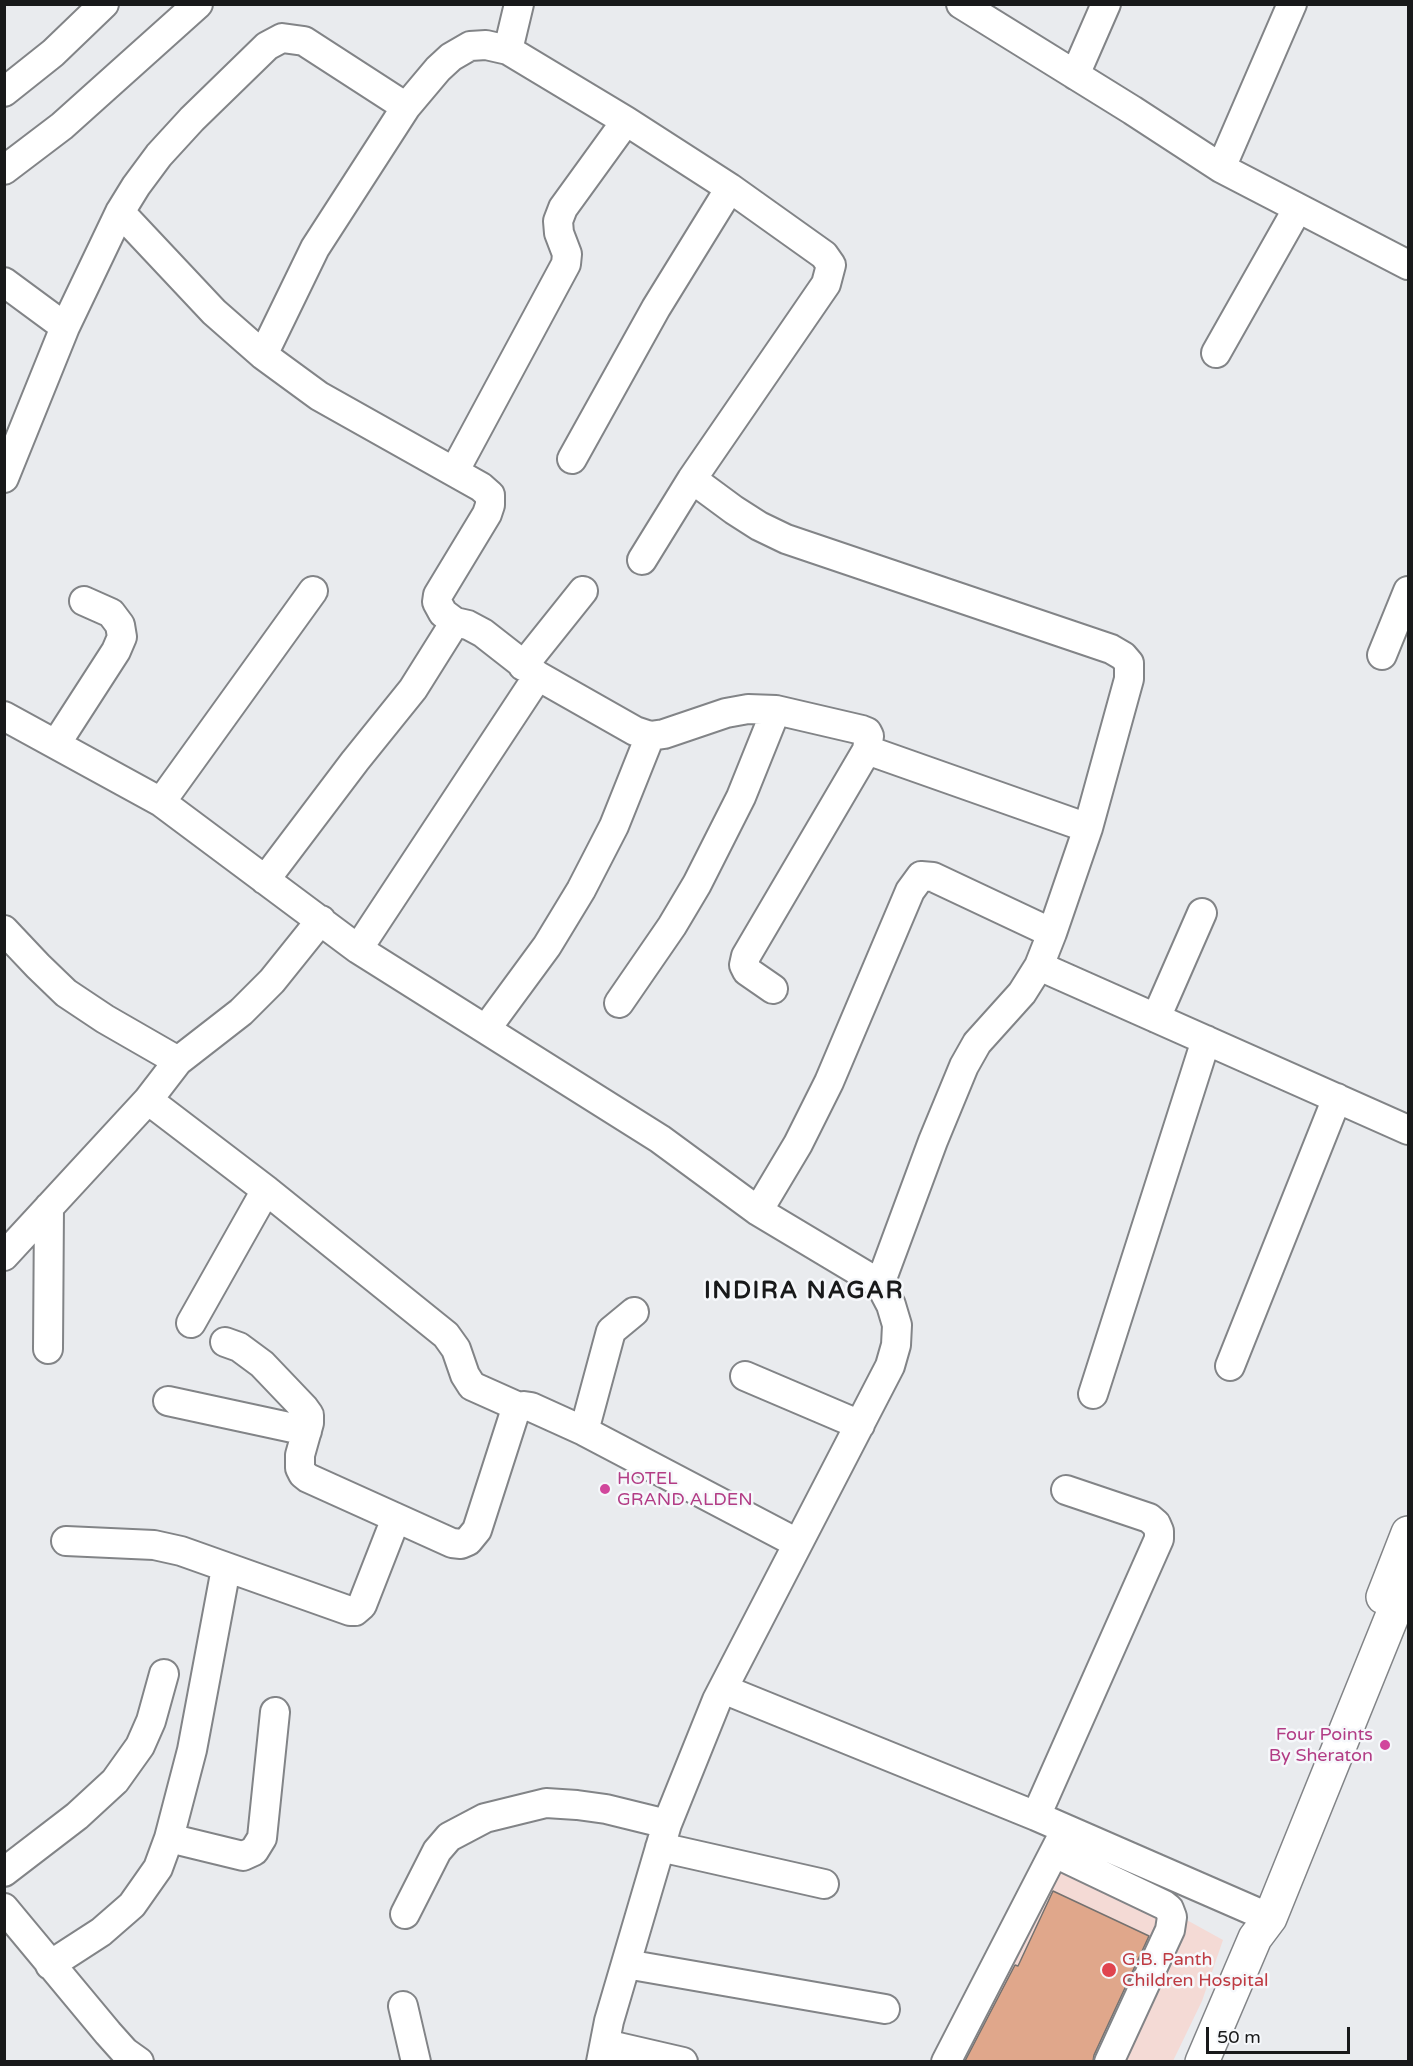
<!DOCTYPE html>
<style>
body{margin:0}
#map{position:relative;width:1413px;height:2066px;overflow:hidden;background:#e9ebee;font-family:"Varela Round",sans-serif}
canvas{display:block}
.frame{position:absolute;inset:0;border:6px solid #18191a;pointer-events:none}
.scale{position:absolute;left:1206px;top:2027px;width:144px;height:27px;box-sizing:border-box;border:3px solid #18191a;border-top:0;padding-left:8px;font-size:18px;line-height:21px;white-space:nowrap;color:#18191a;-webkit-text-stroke:4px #f6f8fb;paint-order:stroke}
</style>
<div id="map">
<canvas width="1413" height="2066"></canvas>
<div class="frame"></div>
<div class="scale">50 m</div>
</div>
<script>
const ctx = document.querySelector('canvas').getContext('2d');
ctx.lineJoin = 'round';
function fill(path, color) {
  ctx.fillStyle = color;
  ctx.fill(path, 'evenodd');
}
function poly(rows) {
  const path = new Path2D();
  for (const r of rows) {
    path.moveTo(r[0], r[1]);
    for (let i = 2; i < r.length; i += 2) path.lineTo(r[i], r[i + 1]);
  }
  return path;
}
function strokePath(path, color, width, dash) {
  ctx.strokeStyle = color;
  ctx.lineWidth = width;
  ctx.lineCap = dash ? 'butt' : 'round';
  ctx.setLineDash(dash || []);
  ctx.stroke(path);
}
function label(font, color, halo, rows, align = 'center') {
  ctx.font = font + ' "Varela Round",sans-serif';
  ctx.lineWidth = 5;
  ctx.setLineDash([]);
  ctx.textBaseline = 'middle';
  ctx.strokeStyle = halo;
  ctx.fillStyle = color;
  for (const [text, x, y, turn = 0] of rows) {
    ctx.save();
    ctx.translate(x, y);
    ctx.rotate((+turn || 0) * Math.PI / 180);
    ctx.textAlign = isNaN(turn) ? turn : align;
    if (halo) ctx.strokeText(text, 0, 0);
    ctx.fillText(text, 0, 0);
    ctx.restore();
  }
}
fill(poly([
 [1067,1854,1223,1940,1202,2001,1173,2061,960,2062]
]), '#f4dad5');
const building = poly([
 [1053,1891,1149,1936,1094,2055,1093,2061,965,2061,1015,1965,1018,1966,1053,1891]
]);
fill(building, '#e0a78b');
strokePath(building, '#74716f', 1.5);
const minor = poly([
 [961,4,1132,110,1221,168,1408,265],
 [508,50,519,4],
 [1075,75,1106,4],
 [4,92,53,53,104,4],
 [1221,168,1292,4],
 [4,170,62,126,198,4],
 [120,212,214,312,263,355,319,396,481,487,490,495,490,505,487,514,438,595,437,602,443,613,455,622,468,625,483,633,538,676,635,731,650,736,664,734,726,713,748,709,776,710,862,730,867,732,869,736,867,750,1088,828],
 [4,282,65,327],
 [1216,353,1298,208],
 [263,355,315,248,406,107,438,69,451,57,470,46,486,45,508,50,626,121,730,188,824,255,831,265,826,284,692,479,642,560],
 [572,459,656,308,730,188],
 [454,472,566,264,567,254,559,233,558,221,563,208,626,121],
 [4,478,65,327,120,212,136,186,159,155,192,119,267,46,282,38,304,41,406,107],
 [692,479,734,510,759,526,786,539,1111,649,1123,656,1129,663,1129,679,1088,828,1052,933,1039,966,1022,993,977,1043,964,1066,933,1141,880,1284],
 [1382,655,1408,591],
 [523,666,583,591],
 [4,716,161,802,358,949,660,1139,758,1211,880,1284,891,1305,897,1325,896,1345,890,1366,717,1700,667,1824,609,2021,601,2062],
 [56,744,116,651,122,637,120,625,111,613,84,601],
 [161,802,313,591],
 [265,880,355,761,413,689,455,622],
 [4,930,38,966,66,993,105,1019,178,1061],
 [358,949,538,676],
 [1039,966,1408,1130],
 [773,989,747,971,744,965,746,956,867,750],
 [619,1003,672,926,697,884,741,797,776,710],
 [1156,1018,1202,913],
 [486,1029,547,946,581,890,614,826,650,736],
 [148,1100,266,1190,446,1335,456,1349,465,1375,472,1386,519,1407],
 [758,1211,798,1144,829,1082,910,891,921,876,933,877,1052,933],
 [4,1256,148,1100,178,1061,241,1012,272,981,321,920],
 [191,1323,266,1190],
 [225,1342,239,1347,262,1364,304,1408,309,1415,309,1423,300,1455,300,1468,303,1474,308,1478,452,1543,461,1544,468,1541,477,1530,514,1415,519,1407,524,1406,531,1407,584,1431,797,1543],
 [48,1349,49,1207],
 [1230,1366,1337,1098],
 [745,1376,860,1425],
 [1093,1394,1206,1040],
 [168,1401,307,1431],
 [584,1431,611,1331,634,1312],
 [66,1541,154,1545,181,1551,350,1611,355,1611,362,1605,396,1518],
 [723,1689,1036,1816,1270,1918],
 [1036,1816,1159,1539,1159,1531,1156,1524,1149,1518,1066,1490],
 [169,1838,243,1856,254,1851,262,1838,275,1712],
 [660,1847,824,1884],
 [1055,1853,1164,1905,1169,1909,1172,1917,1170,1930,1109,2062],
 [4,1872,77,1816,115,1781,140,1746,151,1721,164,1674],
 [4,1908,108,2033,125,2052,139,2062],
 [405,1914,437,1851,449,1837,485,1818,546,1803,577,1805,606,1809,667,1824],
 [626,1964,885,2009],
 [50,1965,101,1932,132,1905,158,1868,169,1838,192,1750,224,1579],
 [403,2006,416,2062],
 [605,2044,683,2062],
 [946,2062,1062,1837]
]);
const highway = poly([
 [1383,1597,1408,1533],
 [1202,2062,1255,1938,1270,1918,1408,1577]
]);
strokePath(minor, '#828487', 32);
strokePath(highway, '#828487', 36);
strokePath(minor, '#fff', 28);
strokePath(highway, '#fff', 33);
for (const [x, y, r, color] of [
 [605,1489,6,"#d1479c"],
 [1385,1745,6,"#d1479c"],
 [1109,1970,8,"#e0444e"]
]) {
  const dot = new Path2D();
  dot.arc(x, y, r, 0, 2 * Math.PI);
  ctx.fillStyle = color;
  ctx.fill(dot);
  strokePath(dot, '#f6f8fb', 2);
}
label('18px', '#b23c85', '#f6f8fb', [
 ["HOTEL",617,1479],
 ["GRAND ALDEN",617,1500],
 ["Four Points",1373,1735,"right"],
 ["By Sheraton",1373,1756,"right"]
], 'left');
label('18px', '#be3a42', '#f6f8fb', [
 ["G.B. Panth",1122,1960],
 ["Children Hospital",1122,1981]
], 'left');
ctx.letterSpacing = '1.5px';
label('bold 24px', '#18191a', '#f6f8fb', [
 ["INDIRA NAGAR",804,1292]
]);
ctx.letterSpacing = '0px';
</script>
